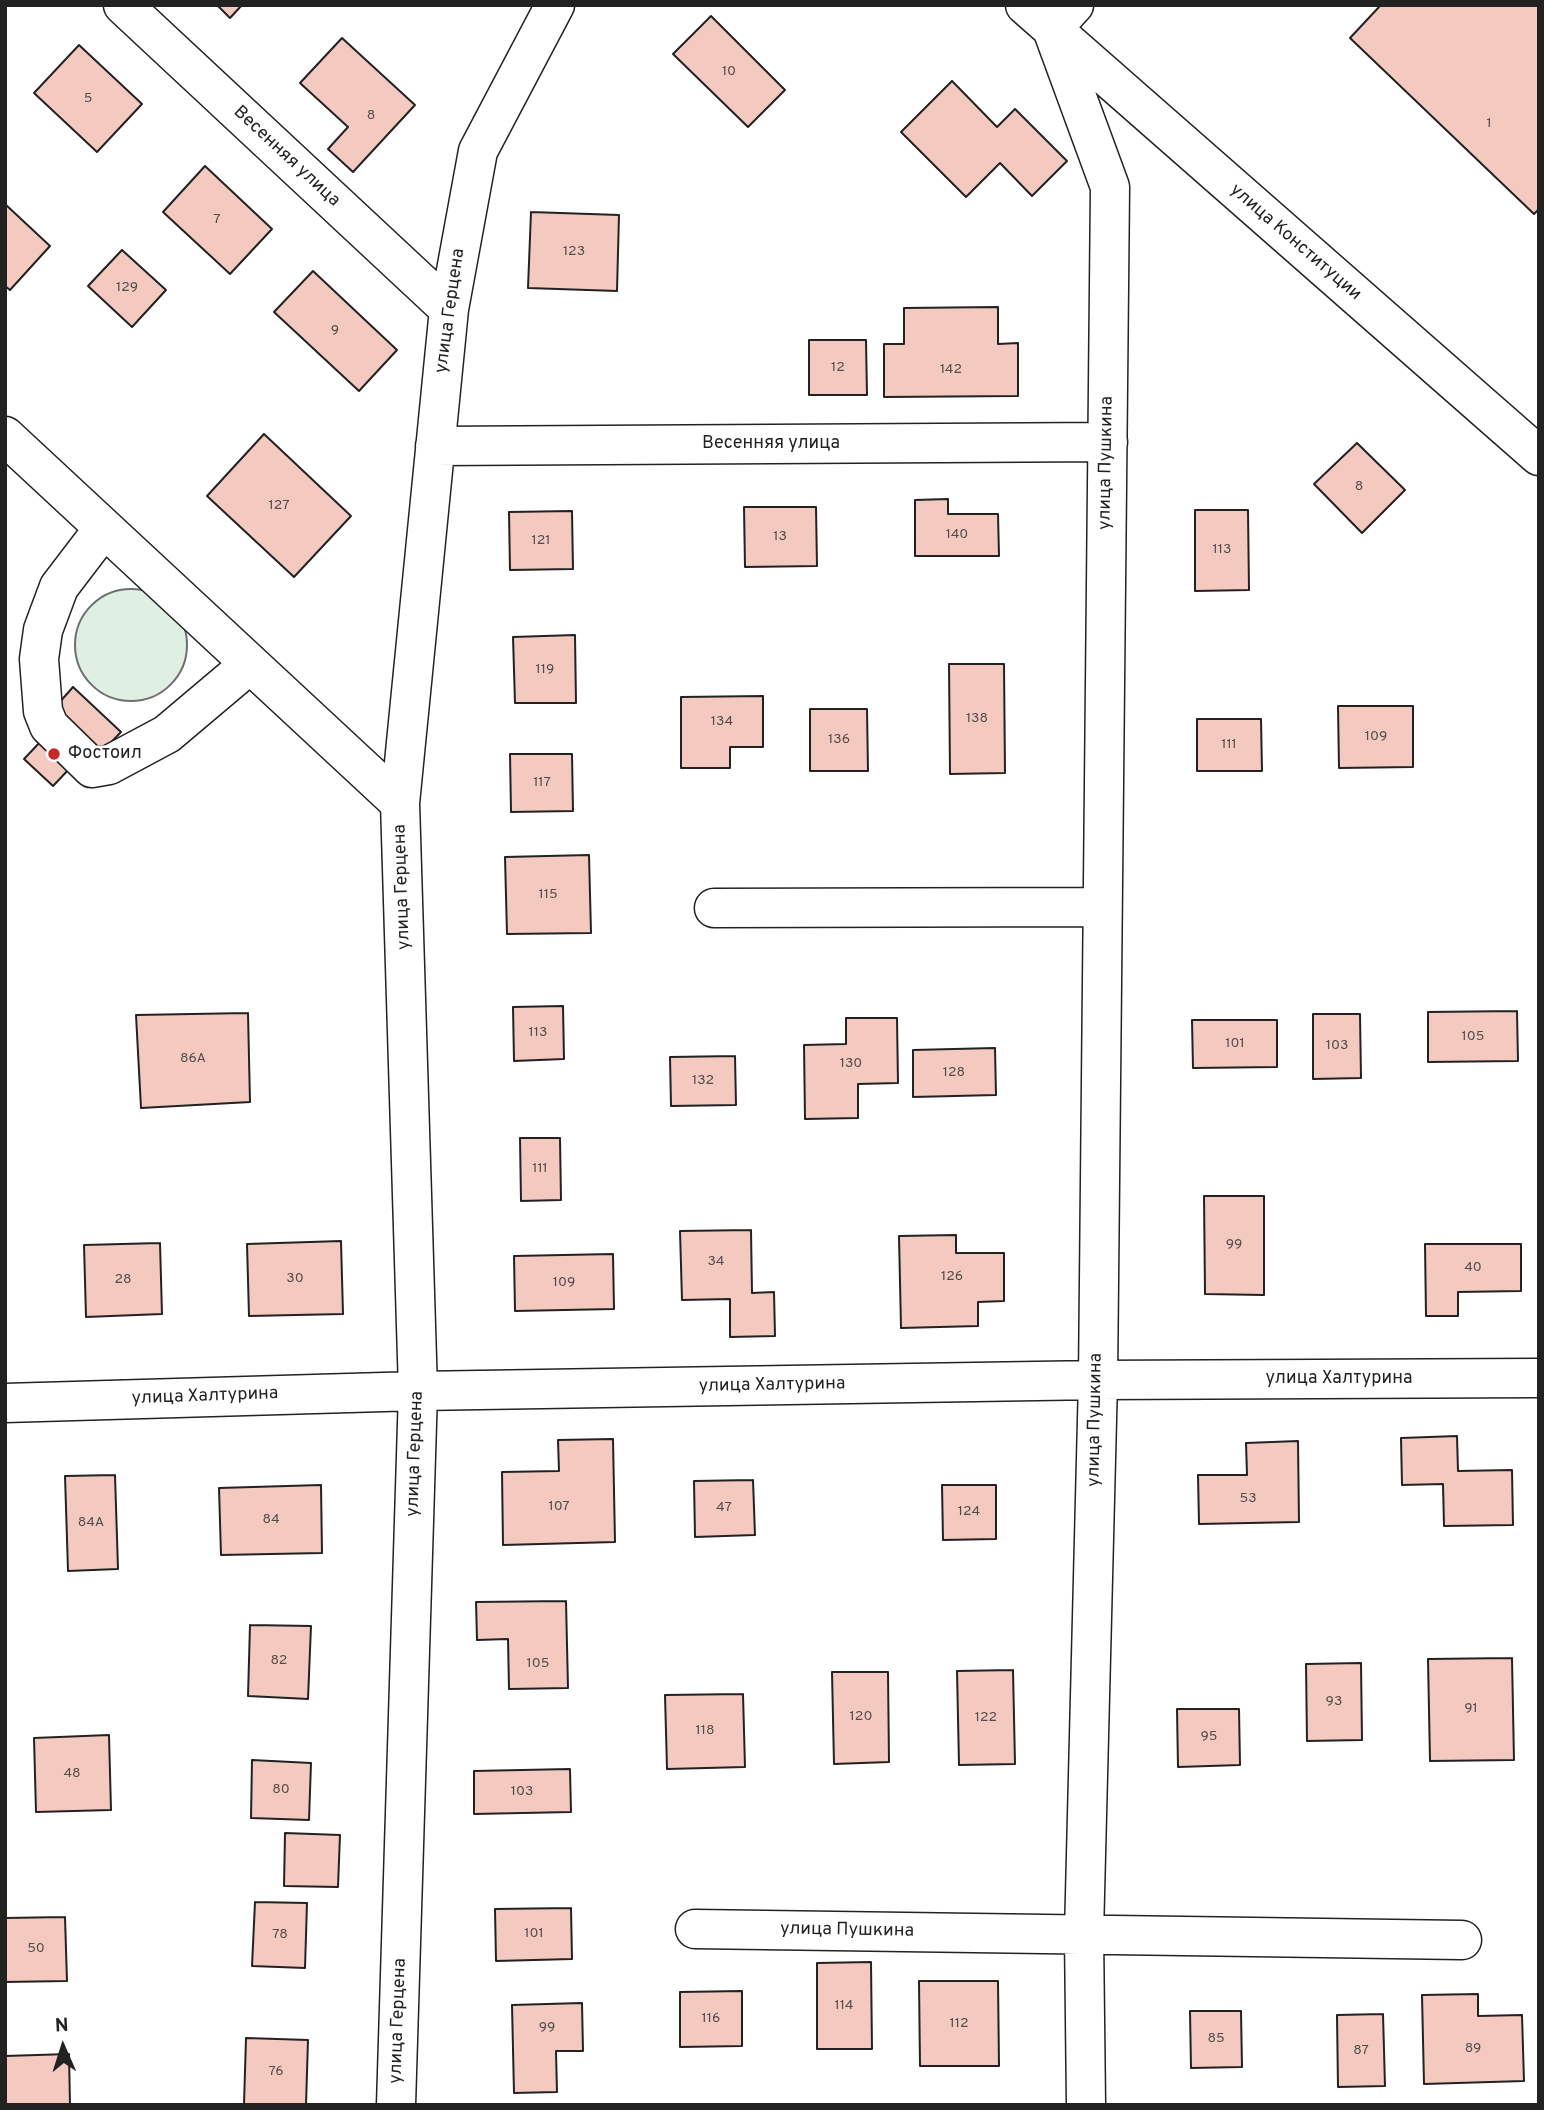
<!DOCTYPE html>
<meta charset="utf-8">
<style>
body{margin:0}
#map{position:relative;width:1544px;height:2110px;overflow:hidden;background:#fff;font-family:Overpass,sans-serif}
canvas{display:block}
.frame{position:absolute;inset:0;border:7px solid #222;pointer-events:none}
.north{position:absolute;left:28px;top:2012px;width:70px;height:70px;-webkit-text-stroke:5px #fff;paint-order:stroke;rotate:357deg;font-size:19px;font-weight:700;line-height:28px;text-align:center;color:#222}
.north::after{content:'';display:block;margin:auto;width:24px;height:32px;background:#222;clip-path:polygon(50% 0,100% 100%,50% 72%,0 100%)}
</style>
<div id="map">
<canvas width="1544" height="2110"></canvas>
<div class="frame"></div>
<div class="north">N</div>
</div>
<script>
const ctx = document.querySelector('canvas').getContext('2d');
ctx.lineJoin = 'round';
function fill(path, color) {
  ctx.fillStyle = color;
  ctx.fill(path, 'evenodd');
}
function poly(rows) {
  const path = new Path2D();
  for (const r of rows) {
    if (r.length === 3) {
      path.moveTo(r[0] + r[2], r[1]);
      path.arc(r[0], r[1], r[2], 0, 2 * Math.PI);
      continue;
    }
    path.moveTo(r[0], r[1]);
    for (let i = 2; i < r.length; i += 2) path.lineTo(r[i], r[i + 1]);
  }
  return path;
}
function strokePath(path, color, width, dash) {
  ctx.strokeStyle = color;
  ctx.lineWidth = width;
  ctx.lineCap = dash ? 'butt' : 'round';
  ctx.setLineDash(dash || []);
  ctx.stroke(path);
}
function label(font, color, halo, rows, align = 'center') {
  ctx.font = font + ' Overpass,sans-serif';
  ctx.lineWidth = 5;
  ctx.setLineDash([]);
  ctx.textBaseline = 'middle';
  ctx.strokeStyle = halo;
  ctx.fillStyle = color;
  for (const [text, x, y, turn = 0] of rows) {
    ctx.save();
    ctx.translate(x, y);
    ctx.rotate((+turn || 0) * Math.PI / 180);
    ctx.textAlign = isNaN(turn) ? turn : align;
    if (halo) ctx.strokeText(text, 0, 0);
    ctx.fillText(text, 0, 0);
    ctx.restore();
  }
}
const green = poly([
 [131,645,56]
]);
fill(green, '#e0efe3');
strokePath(green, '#6f6f6f', 2);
const building = poly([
 [217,5,242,5,230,18,217,5],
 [1377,5,1539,5,1539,209,1534,214,1350,38,1379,7,1377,5],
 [711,16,785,90,748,127,673,54,711,16],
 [342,38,415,105,353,172,328,149,348,127,300,83,342,38],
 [79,45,142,104,97,152,34,93,79,45],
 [952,81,997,127,1015,109,1067,161,1032,196,1000,163,966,197,901,132,952,81],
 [205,166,272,229,230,274,163,212,205,166],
 [5,204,50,246,10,290,5,286,5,204],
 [531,212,619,215,617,291,528,288,531,212],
 [122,250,166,290,132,327,88,286,122,250],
 [313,271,397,350,359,391,274,312,313,271],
 [998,307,998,344,1018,343,1018,396,884,397,884,344,904,344,904,308,998,307],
 [809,340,866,340,867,395,809,395,809,340],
 [264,434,351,516,294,577,207,496,264,434],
 [1357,443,1405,490,1362,533,1314,484,1357,443],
 [948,499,948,514,998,514,999,556,915,556,915,500,948,499],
 [744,507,816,507,817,566,745,567,744,507],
 [1195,510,1248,510,1249,590,1195,591,1195,510],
 [572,511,573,569,510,570,509,512,572,511],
 [575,635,576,703,515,703,513,637,575,635],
 [949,664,1004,664,1005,773,950,774,949,664],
 [73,687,121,732,98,756,89,748,53,786,24,759,60,721,51,712,73,687],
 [763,696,763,747,730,747,730,768,681,768,681,697,763,696],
 [1338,706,1413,706,1413,767,1339,768,1338,706],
 [810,709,867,709,868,771,810,771,810,709],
 [1197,719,1261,719,1262,771,1197,771,1197,719],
 [510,754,572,754,573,811,511,812,510,754],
 [589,855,591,933,507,934,505,857,589,855],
 [563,1006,564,1059,514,1061,513,1007,563,1006],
 [1517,1011,1518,1061,1428,1062,1428,1012,1517,1011],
 [248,1013,250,1102,141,1108,136,1015,248,1013],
 [1313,1014,1360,1014,1361,1078,1313,1079,1313,1014],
 [846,1018,897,1018,898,1083,858,1084,858,1118,805,1119,804,1045,846,1044,846,1018],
 [1192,1020,1277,1020,1277,1067,1193,1068,1192,1020],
 [995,1048,996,1095,913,1097,913,1050,995,1048],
 [735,1056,736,1105,671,1106,670,1057,735,1056],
 [520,1138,560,1138,561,1200,521,1201,520,1138],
 [1204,1196,1264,1196,1264,1295,1205,1294,1204,1196],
 [751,1230,752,1293,774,1292,775,1336,730,1337,730,1299,682,1300,680,1231,751,1230],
 [956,1235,956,1253,1004,1253,1004,1301,978,1302,978,1326,901,1328,899,1236,956,1235],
 [341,1241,343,1314,249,1316,247,1244,341,1241],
 [160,1243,162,1314,86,1317,84,1245,160,1243],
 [1425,1244,1521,1244,1521,1291,1458,1292,1458,1316,1426,1316,1425,1244],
 [613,1254,614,1309,515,1311,514,1256,613,1254],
 [1457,1436,1458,1471,1512,1470,1513,1525,1444,1526,1443,1484,1402,1485,1401,1438,1457,1436],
 [613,1439,615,1542,503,1545,502,1472,559,1471,558,1440,613,1439],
 [1298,1441,1299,1522,1199,1524,1198,1475,1247,1475,1246,1443,1298,1441],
 [115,1475,118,1569,68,1571,65,1476,115,1475],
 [753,1480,755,1535,695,1537,694,1481,753,1480],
 [321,1485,322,1553,221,1555,219,1488,321,1485],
 [942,1485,996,1485,996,1539,943,1540,942,1485],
 [566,1601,568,1688,509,1689,508,1639,477,1640,476,1602,566,1601],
 [250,1625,311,1626,308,1699,248,1696,250,1625],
 [1512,1658,1514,1760,1430,1761,1428,1659,1512,1658],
 [1361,1663,1362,1740,1307,1741,1306,1664,1361,1663],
 [1013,1670,1015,1764,959,1765,957,1671,1013,1670],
 [832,1672,888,1672,889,1762,834,1764,832,1672],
 [743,1694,745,1767,667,1769,665,1695,743,1694],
 [1177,1709,1239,1709,1240,1765,1178,1767,1177,1709],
 [109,1735,111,1810,36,1812,34,1738,109,1735],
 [252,1760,311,1763,309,1820,251,1818,252,1760],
 [570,1769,571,1812,474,1814,474,1771,570,1769],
 [285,1833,340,1835,338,1887,284,1886,285,1833],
 [255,1902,307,1903,305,1968,252,1966,255,1902],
 [571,1908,572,1959,496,1961,495,1909,571,1908],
 [65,1917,67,1981,5,1982,5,1918,65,1917],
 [871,1962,872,2049,817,2049,817,1963,871,1962],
 [919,1981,998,1981,999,2066,920,2066,919,1981],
 [742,1991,742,2046,680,2047,680,1992,742,1991],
 [1478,1994,1478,2016,1522,2015,1524,2081,1424,2084,1422,1995,1478,1994],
 [582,2003,583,2051,556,2051,557,2092,514,2093,512,2005,582,2003],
 [1190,2011,1241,2011,1242,2067,1191,2068,1190,2011],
 [1383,2014,1385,2086,1338,2087,1337,2015,1383,2014],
 [246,2038,308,2040,306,2105,244,2104,246,2038],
 [69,2054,70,2105,5,2105,5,2056,69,2054]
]);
fill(building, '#f3c9c0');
strokePath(building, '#222', 2);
const minor = poly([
 [123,5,449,309],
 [1025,5,1539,456],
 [1074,5,1052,29,1110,187,1098,1380,1084,1934,1086,2105],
 [5,436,400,803],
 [435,446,1108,442],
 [104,528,59,587,43,630,39,659,43,711,49,726,92,768,109,765,167,734,250,664],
 [714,908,1102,907],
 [5,1403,418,1391,1098,1380,1539,1378],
 [695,1929,1462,1940],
 [396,2105,418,1391,400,803,449,309,478,151,555,5]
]);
strokePath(minor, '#222', 41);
strokePath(minor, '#fff', 38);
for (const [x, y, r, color] of [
 [54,754,7,"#c62828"]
]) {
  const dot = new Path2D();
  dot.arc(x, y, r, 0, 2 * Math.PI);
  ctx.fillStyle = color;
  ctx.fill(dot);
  strokePath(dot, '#fff', 2.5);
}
label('14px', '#564c4a', null, [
 ["10",729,72],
 ["5",88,99],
 ["8",371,116],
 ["1",1489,124],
 ["7",217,220],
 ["123",574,252],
 ["129",127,288],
 ["9",335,331],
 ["12",838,368],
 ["142",951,370],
 ["8",1359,487],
 ["127",279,506],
 ["140",957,535],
 ["13",780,537],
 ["121",541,541],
 ["113",1222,550],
 ["119",545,670],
 ["138",977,719],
 ["134",722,722],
 ["109",1376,737],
 ["136",839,740],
 ["111",1229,745],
 ["117",542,783],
 ["115",548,895],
 ["113",538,1033],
 ["105",1473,1037],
 ["101",1235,1044],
 ["103",1337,1046],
 ["86А",193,1059],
 ["130",851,1064],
 ["128",954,1073],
 ["132",703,1081],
 ["111",540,1169],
 ["99",1234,1245],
 ["34",716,1262],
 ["40",1473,1268],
 ["126",952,1277],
 ["30",295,1279],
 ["28",123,1280],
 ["109",564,1283],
 ["53",1248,1499],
 ["107",559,1507],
 ["47",724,1508],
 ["124",969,1512],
 ["84",271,1520],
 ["84А",91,1523],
 ["82",279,1661],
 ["105",538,1664],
 ["93",1334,1702],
 ["91",1471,1709],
 ["120",861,1717],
 ["122",986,1718],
 ["118",705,1731],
 ["95",1209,1737],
 ["48",72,1774],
 ["80",281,1790],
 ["103",522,1792],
 ["101",534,1934],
 ["78",280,1935],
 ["50",36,1949],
 ["114",844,2006],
 ["116",711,2019],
 ["112",959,2024],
 ["99",547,2028],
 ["85",1216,2039],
 ["89",1473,2049],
 ["87",1361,2051],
 ["76",276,2072]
]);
label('18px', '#222', '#fff', [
 ["Весенняя улица",286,157,43],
 ["улица Конституции",1295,243,41],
 ["улица Герцена",451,311,-82],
 ["Весенняя улица",771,444],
 ["улица Пушкина",1107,463,-89],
 ["улица Герцена",403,887,-92],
 ["улица Халтурина",1339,1379],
 ["улица Халтурина",772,1386,-1],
 ["улица Халтурина",205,1397,-2],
 ["улица Пушкина",1096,1420,-89],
 ["улица Герцена",416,1454,-88],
 ["улица Пушкина",847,1931,1],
 ["улица Герцена",399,2021,-88]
]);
label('18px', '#222', '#fff', [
 ["Фостоил",68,754]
], 'left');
</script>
